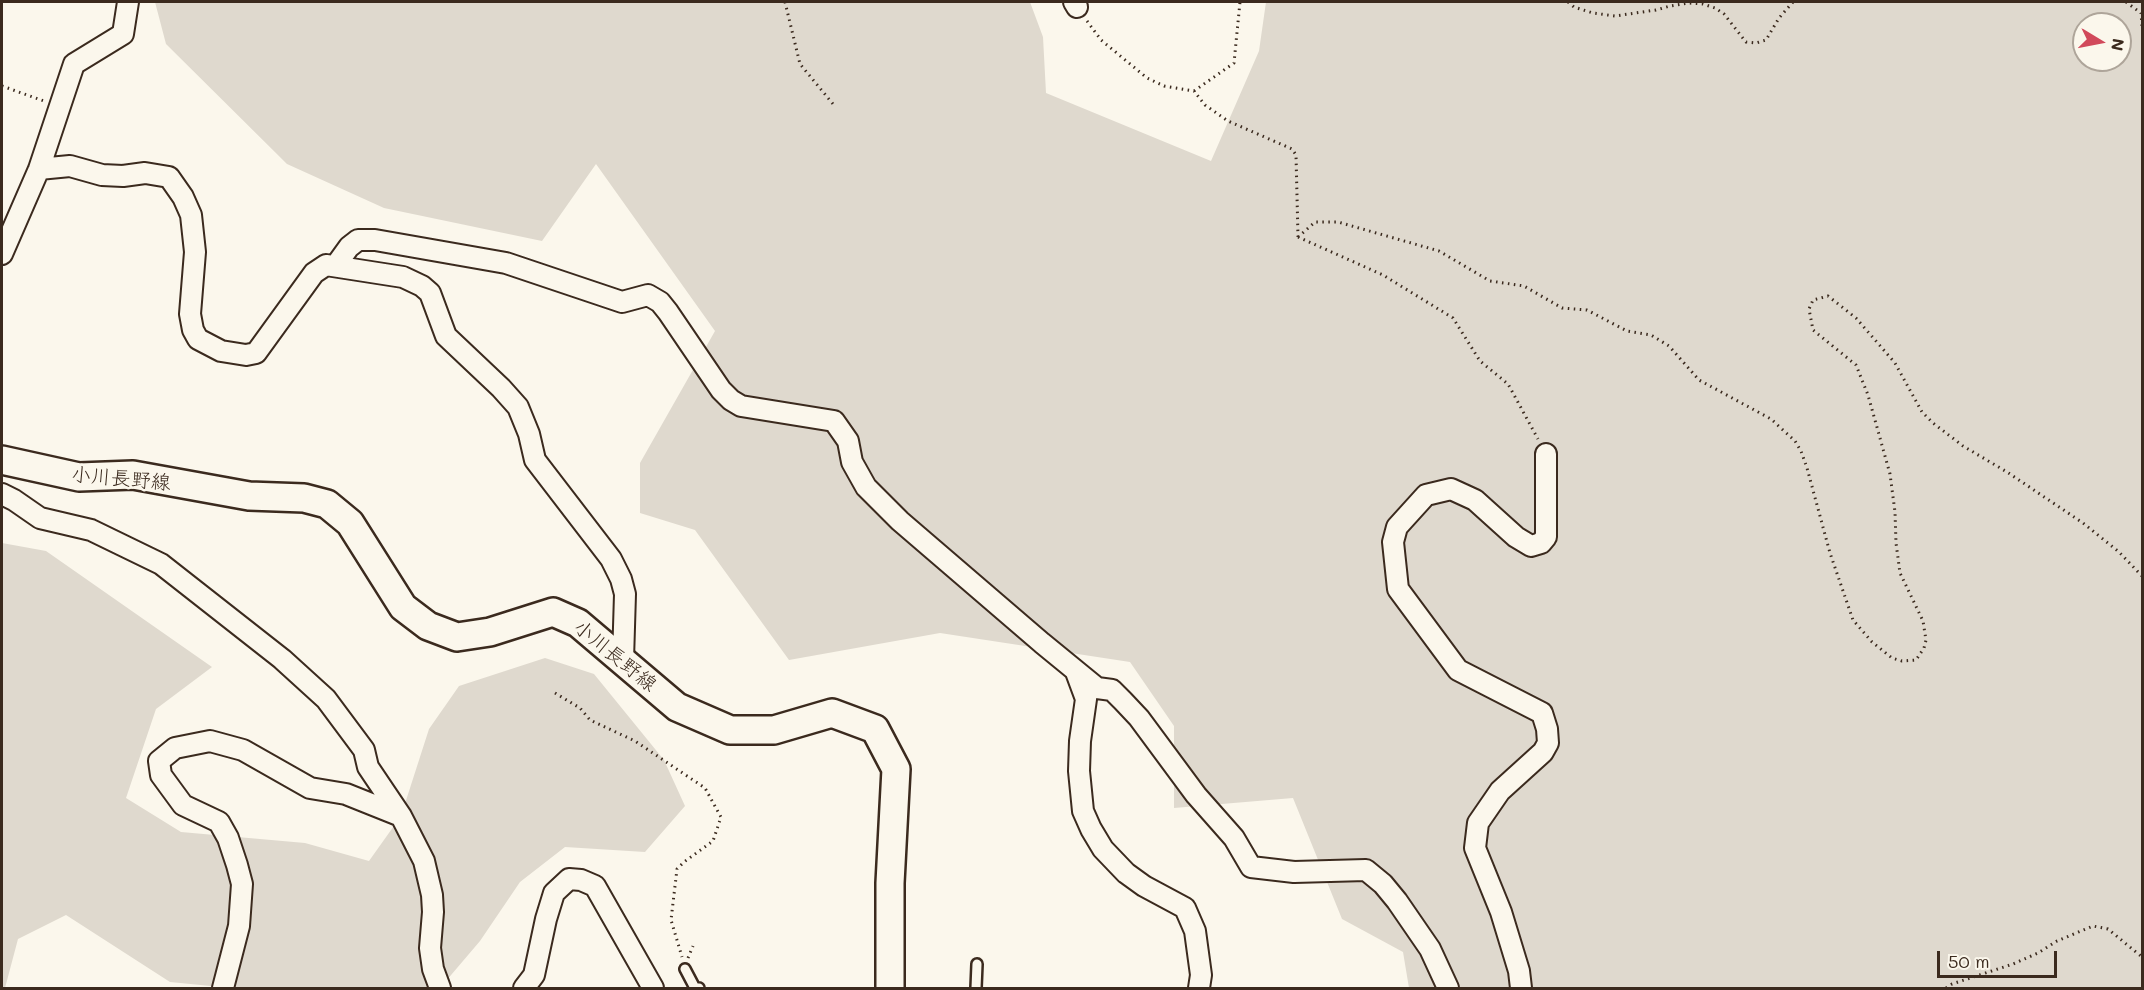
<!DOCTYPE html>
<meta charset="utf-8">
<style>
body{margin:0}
#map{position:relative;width:2144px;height:990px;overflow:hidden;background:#fbf7ec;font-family:Mali,sans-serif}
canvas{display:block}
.frame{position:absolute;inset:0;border:3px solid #3b2a1e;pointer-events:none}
.north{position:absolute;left:2072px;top:12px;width:60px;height:60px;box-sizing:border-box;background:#fbf7ec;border:2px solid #aea59a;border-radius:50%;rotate:100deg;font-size:16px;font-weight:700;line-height:24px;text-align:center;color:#3b2a1e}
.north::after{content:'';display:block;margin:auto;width:21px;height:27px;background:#d1495b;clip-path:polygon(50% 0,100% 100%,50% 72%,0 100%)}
.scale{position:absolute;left:1937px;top:951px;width:120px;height:27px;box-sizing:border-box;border:3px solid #3b2a1e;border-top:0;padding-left:8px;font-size:18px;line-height:21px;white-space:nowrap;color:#3b2a1e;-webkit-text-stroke:4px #fbf7ec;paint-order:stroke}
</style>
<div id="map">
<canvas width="2144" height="990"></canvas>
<div class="frame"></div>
<div class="north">N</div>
<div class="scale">50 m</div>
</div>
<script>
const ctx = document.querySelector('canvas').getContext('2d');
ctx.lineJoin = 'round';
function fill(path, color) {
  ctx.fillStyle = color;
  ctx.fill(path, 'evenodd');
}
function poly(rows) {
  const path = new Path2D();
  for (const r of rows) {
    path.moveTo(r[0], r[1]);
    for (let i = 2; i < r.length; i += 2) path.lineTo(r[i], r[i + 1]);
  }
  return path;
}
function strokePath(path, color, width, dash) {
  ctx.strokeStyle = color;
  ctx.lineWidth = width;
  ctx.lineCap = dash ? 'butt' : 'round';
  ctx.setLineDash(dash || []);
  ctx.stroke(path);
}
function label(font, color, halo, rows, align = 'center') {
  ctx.font = font + ' Mali,"Klee One",sans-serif';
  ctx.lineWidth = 5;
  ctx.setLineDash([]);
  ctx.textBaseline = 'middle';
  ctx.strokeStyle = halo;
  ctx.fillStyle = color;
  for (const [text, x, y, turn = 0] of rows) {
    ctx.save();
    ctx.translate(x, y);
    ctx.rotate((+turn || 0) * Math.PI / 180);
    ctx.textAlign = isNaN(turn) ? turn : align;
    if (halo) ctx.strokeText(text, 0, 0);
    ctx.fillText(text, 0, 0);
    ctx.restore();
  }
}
fill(poly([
 [155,2,1030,2,1043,37,1046,93,1211,161,1259,51,1266,2,2142,2,2142,988,1409,988,1403,952,1342,919,1293,798,1174,808,1174,726,1130,662,940,633,789,660,695,530,640,513,640,463,715,331,596,164,542,241,384,208,287,164,166,44],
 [2084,24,2120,24,2120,60,2084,60],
 [2,543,46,551,212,667,156,709,126,798,181,832,305,843,369,861,401,816,429,729,459,686,545,658,594,674,664,760,685,806,645,852,565,847,520,882,480,941,440,988,231,988,170,982,66,915,18,939,5,988,2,988]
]), '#dfd9ce');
const lane = poly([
 [685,969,695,988,699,988],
 [976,988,977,964]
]);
const street = poly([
 [1074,2,1077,7],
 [39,169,70,166,102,175,123,176,145,173,169,177,183,197,191,215,195,252,190,314,193,330,198,339,221,351,246,355,256,353,314,273,326,265,403,277,422,286,430,293,446,336,501,388,518,407,529,434,535,460,611,559,621,579,625,594,623,660],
 [2,254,39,169,74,64,123,34,128,2],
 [336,265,349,247,358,240,375,240,506,263,622,302,648,295,660,302,668,312,721,390,731,400,741,406,834,421,848,441,852,462,866,487,900,521,1042,643,1097,688,1112,690,1123,701,1139,718,1196,795,1234,838,1251,867,1294,872,1366,870,1383,884,1397,901,1430,949,1448,988],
 [2,494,14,500,40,518,91,530,161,564,282,659,326,699,364,750,368,767,401,816,424,861,432,895,433,912,430,948,433,969,440,988],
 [1076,672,1086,699,1080,741,1079,771,1083,811,1091,829,1103,849,1126,873,1144,886,1185,908,1195,931,1201,975,1199,988],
 [223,988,239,926,242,884,237,865,228,838,219,822,183,805,161,775,159,761,175,748,210,741,243,750,310,788,346,794,401,816],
 [524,988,534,975,546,919,554,893,569,879,581,880,595,886,653,988],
 [1521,988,1519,971,1501,912,1475,848,1478,823,1500,791,1543,752,1548,743,1547,729,1542,713,1458,670,1398,589,1393,542,1397,527,1426,495,1451,489,1475,500,1516,537,1531,546,1541,543,1546,537,1546,454]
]);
const secondary = poly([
 [2,460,79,477,133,475,249,496,304,498,327,504,350,523,403,607,428,626,457,637,490,632,553,612,578,623,677,707,730,730,774,730,832,713,875,729,896,769,890,883,890,988]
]);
strokePath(lane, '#3b2a1e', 14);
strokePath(street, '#3b2a1e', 24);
strokePath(secondary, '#3b2a1e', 32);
strokePath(poly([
 [785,2,800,64,833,104],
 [1568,2,1574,7,1593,13,1615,16,1656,10,1670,6,1688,3,1703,4,1715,8,1724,14,1746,42,1756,43,1766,40,1779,18,1793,2],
 [2126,2,2141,13,2142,26],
 [1087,21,1101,40,1147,78,1164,86,1194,91,1205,105,1228,121,1292,149,1296,155,1298,237],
 [2,86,44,101],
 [1194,91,1234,63,1240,2],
 [1298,237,1315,222,1338,222,1439,251,1490,281,1524,286,1562,308,1587,310,1627,331,1651,335,1669,346,1699,380,1771,419,1795,441,1801,451,1807,468,1830,553,1853,620,1872,642,1892,658,1902,661,1916,660,1924,648,1926,640,1923,621,1900,573,1896,543,1895,512,1890,474,1868,395,1856,365,1813,330,1809,309,1813,300,1828,296,1856,318,1895,363,1922,412,1933,423,1963,446,2007,472,2083,523,2119,552,2142,576],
 [1298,237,1383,275,1453,318,1480,361,1508,384,1538,439],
 [555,693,580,708,590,720,635,741,705,788,721,817,713,841,684,862,677,869,671,920,682,957],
 [688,958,693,946],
 [1946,988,1952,984,2013,964,2038,953,2057,941,2093,926,2108,929,2142,957]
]), '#3b2a1e', 3, [1.5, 4.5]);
strokePath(lane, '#fbf7ec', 9);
strokePath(street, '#fbf7ec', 20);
strokePath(secondary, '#fbf7ec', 27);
label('20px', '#3b2a1e', '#fbf7ec', [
 ["小川長野線",121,479,5],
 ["小川長野線",615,656,39]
]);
</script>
